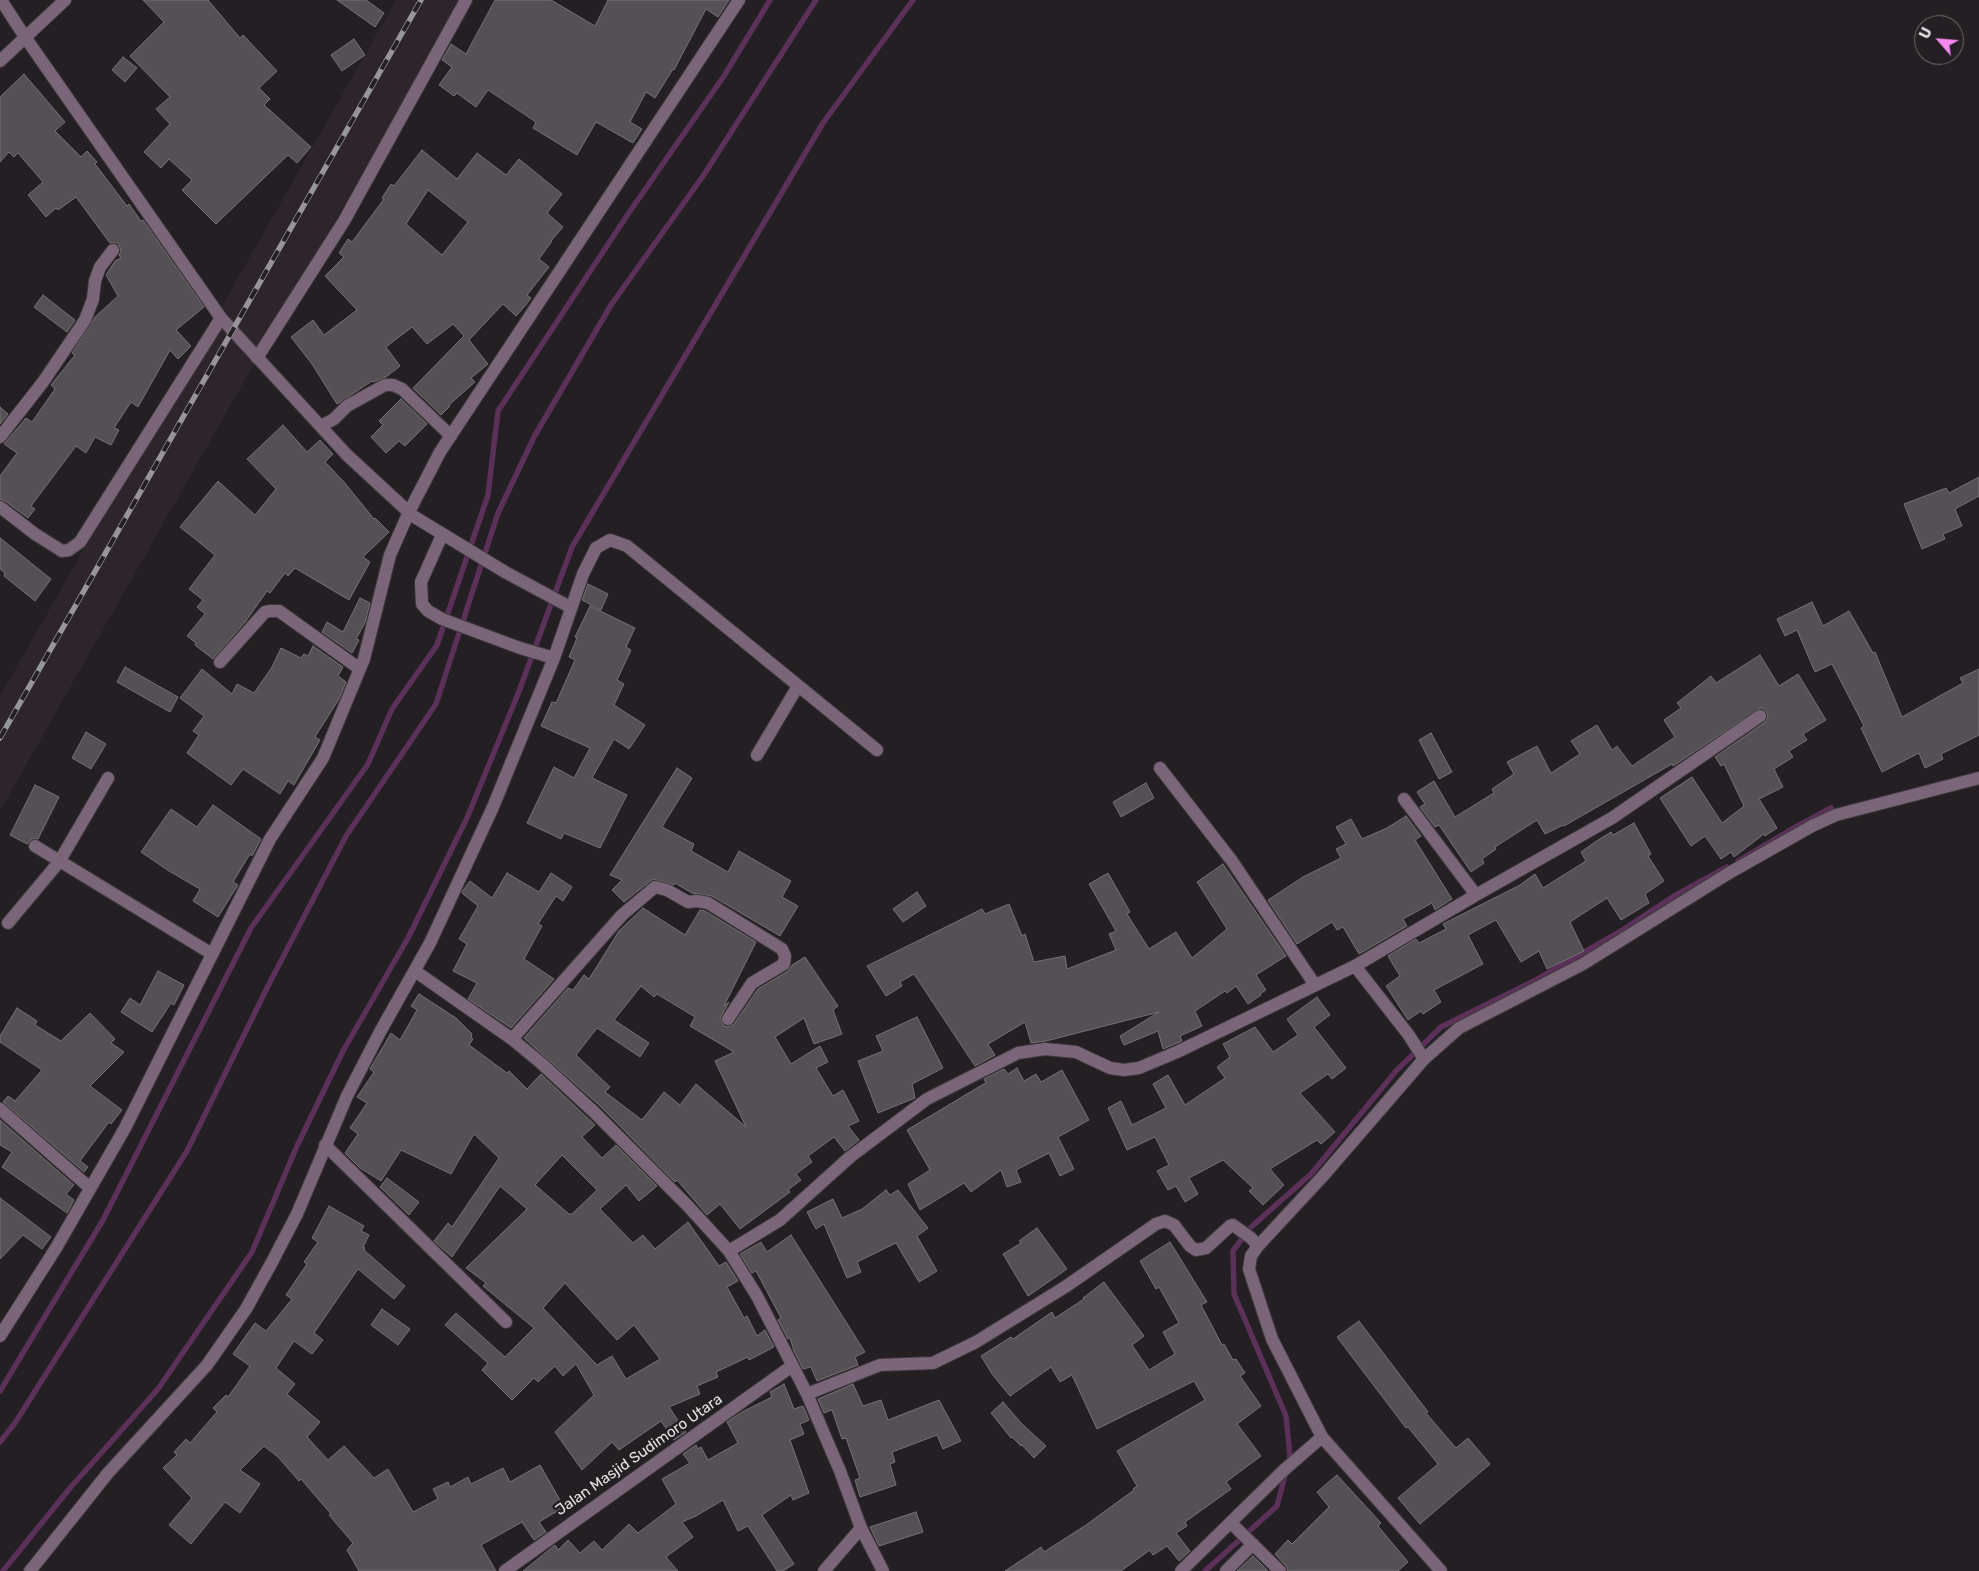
<!DOCTYPE html>
<style>
body{margin:0}
#map{position:relative;width:1979px;height:1571px;overflow:hidden;background:#231f22;font-family:Rubik,sans-serif}
canvas{display:block}
.north{position:absolute;left:1914px;top:15px;width:50px;height:50px;box-sizing:border-box;background:#231f22;border:1px solid #716d70;border-radius:50%;rotate:297deg;font-size:14px;font-weight:700;line-height:20px;text-align:center;color:#e6e3e6}
.north::after{content:'';display:block;margin:auto;width:18px;height:22px;background:#f489f0;clip-path:polygon(50% 0,100% 100%,50% 72%,0 100%)}
</style>
<div id="map">
<canvas width="1979" height="1571"></canvas>
<div class="north">U</div>
</div>
<script>
const ctx = document.querySelector('canvas').getContext('2d');
ctx.lineJoin = 'round';
function fill(path, color) {
  ctx.fillStyle = color;
  ctx.fill(path, 'evenodd');
}
function poly(rows) {
  const path = new Path2D();
  for (const r of rows) {
    path.moveTo(r[0], r[1]);
    for (let i = 2; i < r.length; i += 2) path.lineTo(r[i], r[i + 1]);
  }
  return path;
}
function strokePath(path, color, width, dash) {
  ctx.strokeStyle = color;
  ctx.lineWidth = width;
  ctx.lineCap = dash ? 'butt' : 'round';
  ctx.setLineDash(dash || []);
  ctx.stroke(path);
}
function label(font, color, halo, rows, align = 'center') {
  ctx.font = font + ' Rubik,sans-serif';
  ctx.lineWidth = 5;
  ctx.setLineDash([]);
  ctx.textBaseline = 'middle';
  ctx.strokeStyle = halo;
  ctx.fillStyle = color;
  for (const [text, x, y, turn = 0] of rows) {
    ctx.save();
    ctx.translate(x, y);
    ctx.rotate((+turn || 0) * Math.PI / 180);
    ctx.textAlign = isNaN(turn) ? turn : align;
    if (halo) ctx.strokeText(text, 0, 0);
    ctx.fillText(text, 0, 0);
    ctx.restore();
  }
}
fill(poly([
 [396,0,461,0,0,811,0,696]
]), '#2d242c');
strokePath(poly([
 [1738,861,1792,829,1831,808],
 [0,1391,103,1220,251,928,368,764,392,709,437,645,488,495,498,411,628,214,724,76,770,0],
 [0,1442,15,1423,187,1151,270,982,346,836,436,704,498,513,534,437,611,305,703,176,816,0],
 [1289,1463,1290,1456,1286,1416,1234,1294,1233,1251,1250,1228,1311,1174,1396,1071,1441,1027,1536,980,1621,931,1674,896,1727,867],
 [3,1571,70,1488,158,1389,252,1252,297,1146,343,1051,408,938,467,818,518,694,572,547,823,123,913,0],
 [1205,1571,1277,1506,1286,1472]
]), '#5b315a', 5.5);
const building = poly([
 [143,0,208,0,240,38,243,35,277,71,259,88,270,99,264,105,311,147,297,163,288,155,216,224,182,190,192,180,169,159,161,168,144,152,170,124,156,109,170,97,130,56,164,22,143,0],
 [337,0,366,0,384,13,375,27,337,0],
 [495,0,551,0,595,26,608,0,729,0,718,17,706,9,674,70,673,69,655,98,646,92,630,122,642,129,633,143,596,122,577,155,533,128,536,122,488,90,476,107,457,93,454,96,439,85,452,67,442,60,451,44,466,54,495,0],
 [354,39,365,55,342,71,331,55,354,39],
 [123,57,137,68,125,82,112,70,123,57],
 [24,74,65,122,55,131,81,157,87,151,97,162,95,164,127,206,129,204,141,221,143,220,204,307,176,330,191,346,178,359,170,350,138,407,131,402,114,428,119,430,111,445,95,437,86,453,76,446,31,506,35,509,28,518,5,501,0,499,0,476,17,453,4,444,26,418,32,422,55,389,51,385,75,355,72,353,95,317,118,296,106,275,115,261,121,258,119,255,121,251,118,243,110,243,76,197,58,210,56,208,46,217,28,195,43,182,18,153,14,157,9,152,0,162,0,97,24,74],
 [422,150,457,179,477,153,506,175,519,159,562,194,547,213,563,227,551,241,552,241,539,259,549,267,527,295,531,298,525,306,516,316,503,304,469,340,488,364,471,378,475,382,449,405,450,406,441,415,413,388,464,336,453,324,427,344,412,327,386,347,400,366,386,377,373,382,372,381,337,404,312,364,291,337,313,320,324,335,357,310,325,276,344,257,339,253,348,239,352,242,384,199,382,198,391,184,394,186,422,150],
 [428,190,468,222,442,255,406,224,428,190],
 [43,295,75,320,67,332,34,307,43,295],
 [401,399,427,424,405,446,399,441,386,453,371,437,383,425,379,421,401,399],
 [0,407,8,414,0,424,0,407],
 [283,425,307,452,320,440,333,454,325,462,344,482,374,519,375,518,389,532,363,557,370,562,349,600,295,568,288,576,285,573,270,593,267,591,246,621,213,659,195,645,196,643,187,636,205,614,197,607,203,600,189,589,215,555,180,527,218,481,255,515,276,489,247,459,283,425],
 [1979,477,1979,496,1955,509,1962,526,1943,534,1945,539,1922,549,1904,504,1946,488,1949,493,1979,477],
 [0,538,51,579,35,601,4,576,5,573,0,569,0,538],
 [588,584,608,594,601,610,582,600,588,584],
 [360,598,370,603,365,623,356,639,359,640,352,653,322,632,327,622,343,632,360,598],
 [1812,602,1823,626,1849,611,1873,653,1875,652,1902,717,1963,683,1960,678,1979,669,1979,735,1941,754,1943,759,1925,768,1919,753,1882,772,1861,728,1864,726,1832,664,1815,672,1797,630,1785,636,1777,619,1812,602],
 [590,606,635,628,626,647,631,650,617,680,624,684,614,705,645,725,629,749,614,739,592,778,627,795,600,848,564,833,561,839,527,823,554,767,574,778,590,748,541,726,552,702,556,703,575,660,569,657,577,638,575,637,590,606],
 [313,646,343,667,338,676,346,682,339,699,315,737,320,740,294,785,288,781,280,794,243,769,231,785,187,753,199,735,193,731,204,716,180,698,202,669,232,694,237,684,254,693,272,667,281,648,301,658,304,654,308,656,313,646],
 [1760,655,1779,686,1798,674,1826,720,1803,734,1807,740,1789,751,1793,757,1774,769,1783,787,1759,799,1777,828,1765,836,1764,834,1734,857,1731,852,1721,859,1705,836,1691,846,1660,798,1692,777,1722,823,1744,806,1724,764,1721,766,1715,757,1765,722,1768,715,1764,709,1760,708,1673,766,1672,764,1564,826,1563,825,1545,834,1537,820,1495,847,1496,849,1482,859,1484,863,1471,872,1439,825,1435,827,1420,807,1425,804,1417,792,1434,781,1455,817,1494,793,1492,789,1514,774,1507,762,1537,746,1551,773,1580,754,1571,741,1597,725,1612,750,1617,746,1632,766,1675,737,1664,720,1681,708,1677,703,1711,676,1716,683,1760,655],
 [125,667,178,697,170,712,117,682,125,667],
 [86,732,106,744,91,769,72,758,86,732],
 [1431,733,1452,772,1439,779,1419,740,1431,733],
 [677,768,692,778,662,827,694,844,691,851,728,872,739,851,791,881,782,897,798,906,780,936,712,896,692,893,675,883,674,885,653,879,624,902,612,890,622,880,610,875,677,768],
 [1146,783,1154,798,1121,817,1113,802,1146,783],
 [35,785,59,797,38,839,32,839,27,844,10,835,35,785],
 [213,805,261,839,252,856,250,854,233,882,238,885,218,917,193,901,200,889,169,871,141,852,171,809,197,827,213,805],
 [1406,816,1421,836,1415,840,1452,899,1435,910,1432,903,1403,919,1407,926,1359,954,1343,927,1337,930,1332,922,1297,944,1268,900,1303,877,1341,858,1336,849,1346,844,1336,827,1351,819,1362,839,1387,828,1406,816],
 [1634,823,1651,854,1648,856,1664,881,1645,894,1649,903,1621,920,1607,898,1570,922,1584,951,1547,969,1539,951,1521,962,1496,920,1468,935,1483,964,1434,990,1441,1002,1423,1014,1421,1011,1408,1020,1386,986,1400,976,1388,956,1416,939,1419,943,1446,929,1443,924,1520,885,1535,874,1543,888,1586,861,1581,852,1595,842,1611,832,1613,835,1634,823],
 [1223,864,1286,956,1256,975,1266,990,1260,994,1261,995,1248,1004,1236,986,1227,993,1225,991,1195,1011,1202,1026,1180,1036,1182,1041,1163,1049,1158,1031,1124,1045,1120,1036,1159,1012,1046,1041,1031,1043,1025,1022,988,1044,995,1055,975,1066,914,974,900,982,902,986,886,996,867,966,982,909,985,914,1009,904,1022,936,1025,934,1034,962,1065,956,1067,969,1116,950,1109,934,1116,931,1089,884,1108,873,1130,912,1127,914,1149,949,1176,932,1192,958,1227,929,1197,882,1223,864],
 [507,873,539,892,551,873,572,887,563,901,556,896,538,924,542,926,524,959,554,979,511,1028,468,999,477,983,453,971,467,944,459,939,478,906,462,893,464,889,470,881,492,898,507,873],
 [917,892,926,906,903,922,893,909,917,892],
 [643,908,685,935,700,910,705,911,756,942,724,1006,729,1002,720,1018,724,1026,728,1027,734,1024,758,989,788,971,792,965,805,957,838,1006,833,1010,842,1034,814,1044,804,1018,775,1037,791,1064,820,1046,828,1062,816,1068,833,1096,843,1090,859,1121,848,1126,859,1140,845,1151,834,1137,808,1156,812,1162,796,1174,801,1180,788,1190,790,1192,740,1229,720,1204,707,1215,677,1180,675,1182,600,1106,524,1038,568,988,573,990,584,975,589,979,619,931,643,908],
 [641,986,654,997,657,994,695,1017,690,1026,734,1052,715,1061,746,1127,696,1084,680,1105,664,1092,642,1120,605,1092,610,1087,576,1055,597,1028,640,1057,649,1043,614,1020,641,986],
 [158,971,184,985,174,1005,171,1003,152,1032,121,1012,130,998,140,1005,158,971],
 [419,994,456,1018,472,1034,471,1037,473,1039,469,1045,507,1073,509,1071,527,1089,541,1074,595,1125,582,1137,602,1158,616,1145,657,1186,639,1201,626,1185,600,1209,633,1243,643,1235,655,1249,688,1222,719,1266,726,1262,738,1281,727,1287,744,1318,747,1316,757,1336,765,1330,774,1347,749,1360,748,1357,716,1372,718,1377,697,1386,700,1394,669,1407,686,1432,674,1440,661,1421,619,1450,612,1442,582,1470,555,1432,594,1395,576,1364,563,1376,555,1366,538,1382,534,1378,512,1400,482,1370,488,1363,445,1325,456,1313,505,1357,534,1328,483,1286,486,1283,466,1268,527,1209,500,1186,452,1257,434,1241,448,1223,452,1227,499,1158,474,1134,451,1174,401,1150,381,1181,360,1168,345,1153,358,1134,350,1128,367,1103,357,1097,374,1072,370,1069,391,1033,400,1040,417,1010,411,1006,419,994],
 [562,1155,597,1190,572,1214,569,1214,535,1185,562,1155],
 [565,1283,617,1340,634,1325,660,1359,626,1379,612,1356,597,1365,543,1308,565,1283],
 [1317,997,1330,1015,1314,1027,1346,1068,1332,1079,1328,1074,1300,1093,1335,1132,1321,1144,1317,1140,1270,1169,1284,1185,1263,1205,1249,1191,1253,1188,1223,1160,1189,1178,1198,1194,1185,1202,1176,1186,1168,1190,1157,1171,1169,1165,1155,1137,1127,1150,1108,1108,1121,1101,1132,1125,1166,1108,1153,1084,1168,1075,1185,1105,1225,1078,1217,1067,1230,1057,1223,1044,1255,1027,1273,1052,1298,1035,1287,1019,1317,997],
 [17,1008,37,1021,35,1025,61,1041,90,1013,115,1039,111,1043,124,1052,90,1086,122,1110,111,1124,109,1122,80,1161,88,1167,84,1172,3,1102,8,1096,15,1101,42,1070,0,1042,0,1036,17,1008],
 [917,1017,943,1068,912,1084,915,1098,878,1113,858,1061,883,1051,876,1036,917,1017],
 [1017,1068,1024,1081,1036,1074,1041,1082,1062,1070,1089,1120,1058,1137,1074,1169,1060,1176,1049,1153,1016,1170,1021,1182,1007,1187,1001,1170,971,1192,964,1183,920,1210,908,1184,930,1170,907,1130,982,1085,986,1083,984,1079,1004,1069,1008,1074,1017,1068],
 [0,1120,74,1185,66,1194,74,1200,67,1213,2,1167,12,1152,0,1145,0,1120],
 [387,1178,419,1202,409,1215,380,1187,387,1178],
 [886,1190,890,1195,898,1190,928,1228,917,1236,937,1271,919,1282,896,1243,857,1262,861,1272,847,1278,824,1224,816,1229,807,1212,833,1199,842,1218,862,1209,886,1190],
 [0,1198,51,1237,42,1249,23,1235,0,1259,0,1198],
 [329,1206,364,1226,361,1231,369,1235,363,1247,365,1248,364,1250,405,1286,394,1299,358,1269,314,1333,323,1340,312,1354,294,1341,276,1368,295,1384,287,1394,320,1422,307,1437,328,1460,344,1446,374,1478,388,1469,413,1512,438,1499,433,1489,448,1482,450,1487,468,1477,471,1484,503,1468,510,1482,540,1465,564,1507,539,1522,546,1532,534,1540,522,1522,481,1545,496,1571,359,1571,347,1550,353,1543,329,1515,331,1514,301,1479,299,1481,278,1457,264,1446,240,1470,260,1484,240,1513,225,1502,191,1544,169,1525,192,1498,163,1468,177,1455,174,1452,186,1439,190,1443,217,1412,213,1408,226,1395,228,1397,250,1366,233,1354,255,1323,266,1331,292,1299,286,1295,307,1264,304,1262,318,1242,312,1238,329,1206],
 [1037,1228,1067,1269,1028,1296,1003,1254,1021,1243,1019,1241,1037,1228],
 [791,1235,865,1352,855,1357,858,1365,817,1381,811,1367,803,1369,794,1351,790,1338,788,1339,778,1320,781,1318,756,1271,752,1273,740,1254,761,1242,767,1252,791,1235],
 [1170,1242,1207,1302,1201,1305,1222,1345,1224,1344,1233,1360,1236,1359,1245,1373,1240,1376,1261,1406,1237,1424,1261,1456,1226,1482,1231,1489,1185,1522,1187,1526,1176,1533,1190,1551,1179,1561,1167,1546,1153,1555,1150,1550,1121,1571,1005,1571,1041,1547,1044,1552,1086,1525,1134,1490,1133,1489,1137,1486,1117,1451,1205,1400,1194,1381,1097,1429,1072,1375,1060,1382,1051,1367,1010,1396,992,1374,981,1356,1011,1337,1013,1339,1052,1312,1055,1318,1084,1299,1083,1298,1104,1282,1144,1336,1132,1345,1149,1370,1175,1354,1163,1332,1179,1323,1159,1287,1156,1289,1140,1261,1170,1242],
 [382,1309,410,1329,398,1345,371,1325,382,1309],
 [1359,1321,1428,1412,1426,1413,1456,1448,1468,1438,1490,1464,1420,1524,1398,1498,1438,1464,1408,1427,1406,1428,1337,1337,1359,1321],
 [784,1384,794,1409,803,1406,809,1420,800,1424,804,1434,790,1440,809,1493,793,1500,791,1495,762,1515,794,1564,783,1571,777,1571,748,1526,738,1531,723,1500,696,1516,682,1522,693,1537,666,1557,678,1571,523,1571,555,1545,558,1550,568,1540,580,1553,594,1541,602,1550,629,1524,638,1533,676,1504,662,1479,690,1463,683,1454,696,1445,698,1449,701,1447,708,1460,738,1443,727,1422,742,1412,772,1397,770,1392,784,1384],
 [853,1384,863,1406,881,1400,888,1420,939,1400,961,1441,943,1449,937,1435,892,1452,895,1462,890,1464,896,1485,860,1497,855,1480,860,1478,846,1438,842,1439,832,1410,824,1413,818,1399,853,1384],
 [1003,1402,1022,1424,1046,1446,1034,1458,1022,1445,1021,1446,1012,1437,1011,1438,991,1413,1003,1402],
 [1337,1475,1381,1523,1378,1526,1408,1562,1398,1571,1288,1571,1286,1566,1275,1554,1288,1540,1292,1544,1329,1507,1317,1492,1337,1475],
 [916,1512,923,1532,879,1546,870,1527,916,1512],
 [1253,1556,1268,1571,1237,1571,1253,1556]
]);
fill(building, '#555054');
strokePath(building, '#767176', 1);
const minor = poly([
 [1,0,25,37,221,318,347,455,413,516,505,572,570,607],
 [0,61,65,0],
 [257,358,344,221,466,0],
 [321,426,334,419,347,406,385,385,393,385,402,389,451,436],
 [0,437,43,382,85,320,93,299,95,281,100,267,113,250],
 [0,507,35,534,62,551,69,550,80,542,221,318],
 [442,535,421,582,422,604,428,611,442,619,520,648,554,658],
 [220,662,265,612,270,611,279,611,360,669],
 [757,755,798,686],
 [1160,768,1232,861,1315,985],
 [1404,799,1476,895,1355,966,1408,1034,1424,1059],
 [35,846,212,954],
 [1476,895,1612,818,1760,716],
 [8,923,59,862,108,778],
 [415,971,512,1039,541,1063,594,1112,687,1205,729,1251,757,1296,807,1394,840,1471,861,1528,883,1571],
 [512,1039,622,915,655,887,667,890,688,902,697,901,708,903,782,949,785,956,784,964,752,983,728,1019],
 [0,1109,90,1188],
 [325,1145,506,1322],
 [729,1251,780,1220,850,1157,927,1099,1018,1053,1045,1049,1076,1052,1110,1068,1124,1070,1139,1068,1177,1052,1355,966],
 [0,1336,56,1248,125,1128,270,839,323,758,364,659,390,555,409,512,440,452,739,0],
 [807,1394,880,1365,933,1363,976,1342,1065,1287,1156,1224,1165,1221,1174,1225,1190,1246,1196,1250,1206,1248,1230,1226,1233,1225,1251,1238,1258,1246],
 [1231,1523,1280,1571],
 [30,1571,108,1473,207,1365,246,1309,272,1262,297,1214,347,1096,380,1032,430,943,493,807,554,658,583,574,596,548,610,540,627,546,877,750],
 [505,1571,792,1366],
 [824,1571,861,1528],
 [1181,1571,1284,1470,1322,1437],
 [1226,1571,1253,1544],
 [1441,1571,1322,1437,1272,1339,1249,1269,1251,1256,1258,1246,1323,1176,1424,1059,1459,1028,1583,964,1729,873,1812,826,1836,815,1979,778]
]);
strokePath(minor, '#3e3a3d', 14);
strokePath(minor, '#7b6679', 12);
const rail = poly([
 [0,738,421,0]
]);
strokePath(rail, '#989598', 5.5);
strokePath(rail, '#231f22', 4, [11]);
label('15px', '#e6e3e6', '#231f22', [
 ["Jalan Masjid Sudimoro Utara",639,1455,-35]
]);
</script>
